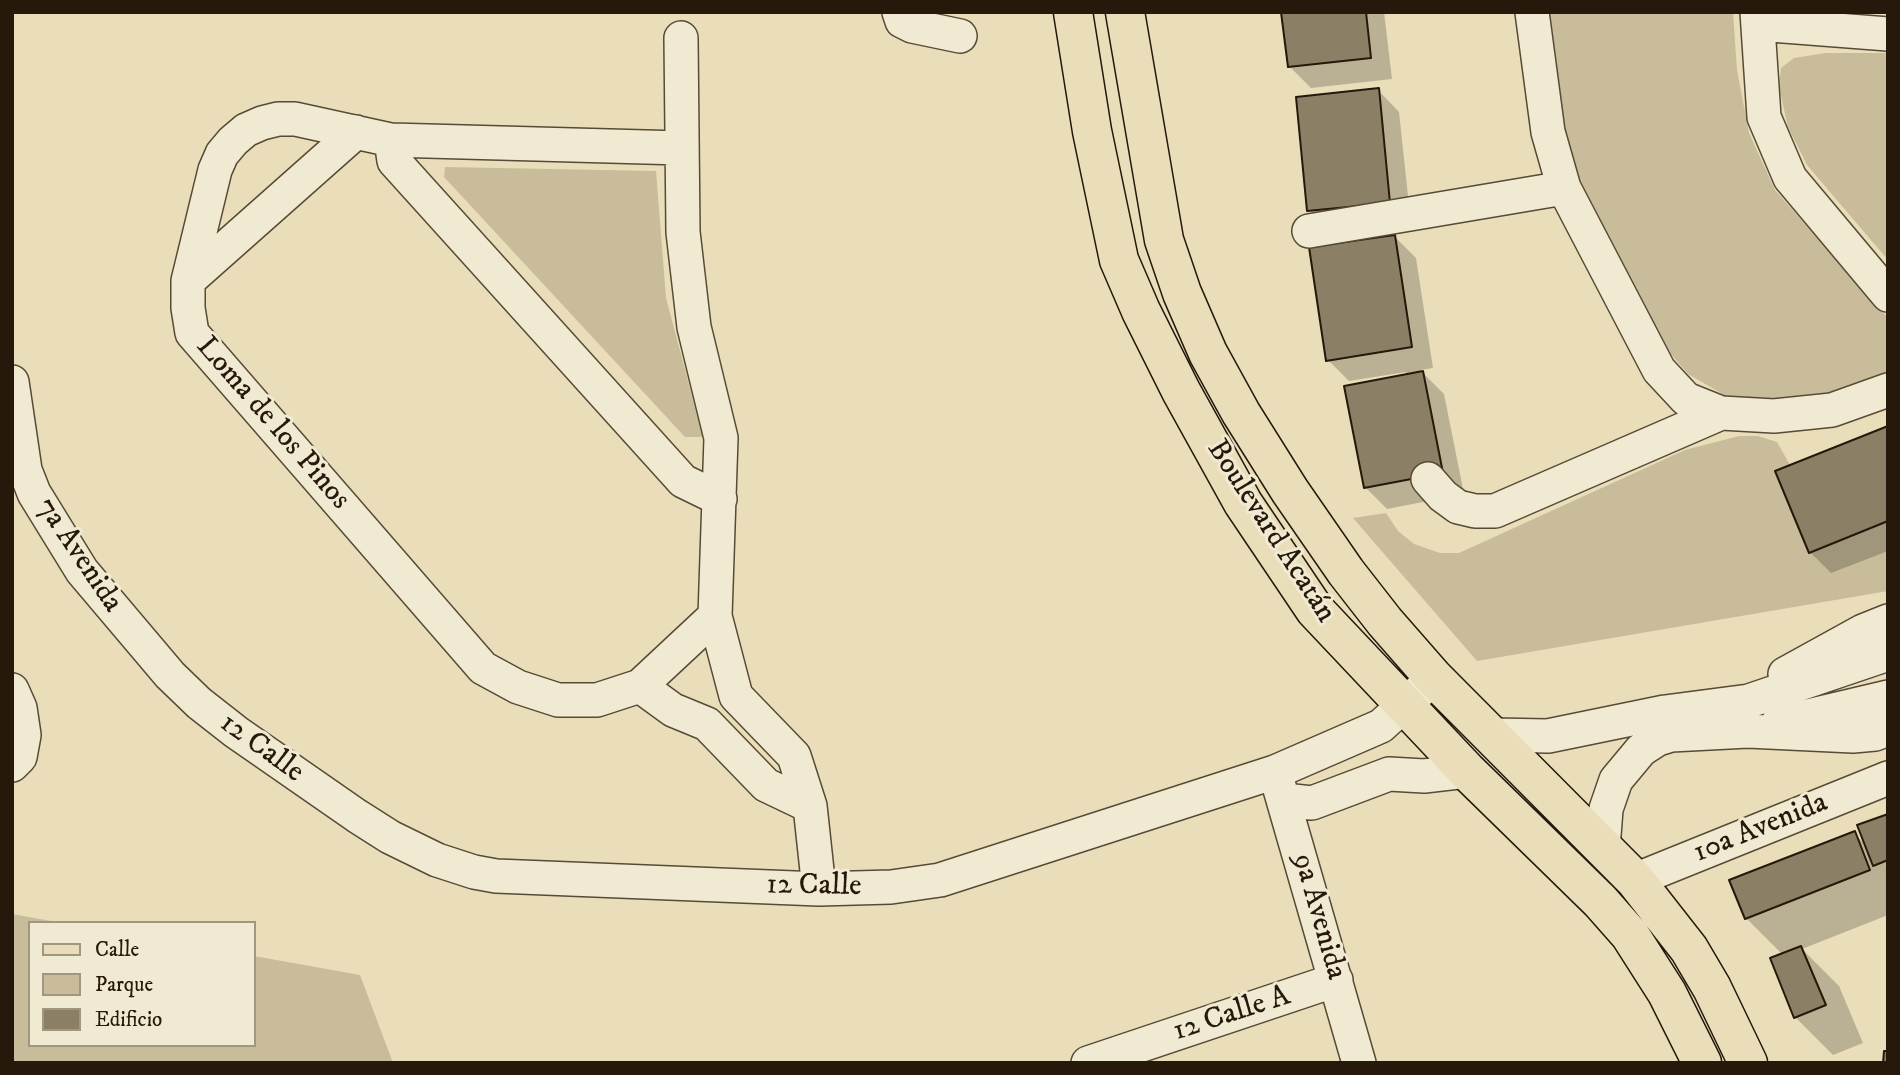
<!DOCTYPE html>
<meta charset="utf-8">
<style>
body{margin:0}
#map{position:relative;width:1900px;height:1075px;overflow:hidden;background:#e9deb9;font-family:"IM FELL DW Pica",serif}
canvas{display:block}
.frame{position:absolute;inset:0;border:14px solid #26180a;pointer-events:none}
.legend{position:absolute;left:28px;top:921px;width:228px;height:126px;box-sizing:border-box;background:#f1ead2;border:2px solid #a09682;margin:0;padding:9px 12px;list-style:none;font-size:21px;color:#26180a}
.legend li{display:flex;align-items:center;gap:14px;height:35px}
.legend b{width:35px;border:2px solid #a09682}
</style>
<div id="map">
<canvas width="1900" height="1075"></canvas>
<div class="frame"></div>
<ul class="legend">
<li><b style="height:9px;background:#e9deb9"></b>Calle</li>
<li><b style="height:19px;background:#c8bc9b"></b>Parque</li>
<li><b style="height:19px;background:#8b7f65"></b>Edificio</li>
</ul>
</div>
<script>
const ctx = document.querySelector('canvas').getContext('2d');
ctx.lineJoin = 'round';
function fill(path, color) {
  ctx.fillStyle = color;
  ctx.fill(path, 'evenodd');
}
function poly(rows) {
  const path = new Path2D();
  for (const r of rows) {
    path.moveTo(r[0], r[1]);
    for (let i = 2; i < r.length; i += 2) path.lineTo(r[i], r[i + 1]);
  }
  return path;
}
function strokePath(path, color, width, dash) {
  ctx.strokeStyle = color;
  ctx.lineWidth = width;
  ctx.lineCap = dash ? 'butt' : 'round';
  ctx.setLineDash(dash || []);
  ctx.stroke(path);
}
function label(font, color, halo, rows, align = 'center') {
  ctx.font = font + ' "IM FELL DW Pica",serif';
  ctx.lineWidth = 6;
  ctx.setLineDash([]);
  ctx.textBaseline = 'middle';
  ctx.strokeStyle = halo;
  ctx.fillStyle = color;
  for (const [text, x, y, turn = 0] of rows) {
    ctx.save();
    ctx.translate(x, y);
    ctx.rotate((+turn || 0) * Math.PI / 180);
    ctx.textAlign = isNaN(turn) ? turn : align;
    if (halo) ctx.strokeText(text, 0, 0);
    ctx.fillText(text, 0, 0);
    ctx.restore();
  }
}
fill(poly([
 [1541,12,1733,12,1737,70,1749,133,1775,190,1888,318,1888,376,1882,381,1778,406,1726,396,1688,374,1665,347,1565,162],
 [1826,53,1888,53,1888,260,1807,165,1788,127,1779,87,1781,68,1794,58],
 [445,167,656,171,666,298,703,437,685,437,444,177],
 [1739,436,1758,436,1777,442,1790,465,1775,471,1809,553,1888,521,1888,591,1477,661,1353,518,1386,513,1398,531,1414,544,1440,553,1459,553,1685,450],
 [12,914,62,923,30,923,30,1045,254,1045,254,956,360,975,393,1063,12,1063]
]), '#c8bc9b');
fill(poly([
 [1283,12,1384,12,1392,79,1311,88,1289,66],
 [1378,90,1399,112,1411,224,1330,232,1309,210],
 [1395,237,1416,258,1433,368,1420,370,1444,394,1464,494,1387,509,1366,488,1406,372,1349,381,1328,360],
 [1888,427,1888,551,1831,573,1810,552],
 [1888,816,1888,915,1802,949,1839,986,1863,1043,1833,1055,1795,1017,1783,955,1746,918,1854,833,1867,846]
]), '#0003');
const building = poly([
 [1281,12,1366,12,1371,58,1288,67,1281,12],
 [1379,88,1390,203,1307,211,1296,97,1379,88],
 [1395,235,1412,347,1326,361,1309,247,1395,235],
 [1423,371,1443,473,1364,488,1344,386,1423,371],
 [1888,426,1888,521,1809,553,1775,471,1888,426],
 [1888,814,1888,860,1873,866,1857,825,1888,814],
 [1855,831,1870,870,1745,919,1729,880,1855,831],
 [1801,946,1826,1005,1794,1018,1770,958,1801,946],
 [1884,1051,1888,1051,1888,1063,1883,1063,1884,1051]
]);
fill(building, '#8b7f65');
strokePath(building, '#26180a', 2);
const minor = poly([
 [899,12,902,21,912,26,960,36],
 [1532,12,1548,132,1564,188,1659,370,1686,399,1721,413,1774,416,1832,410,1888,390],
 [1757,12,1764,117,1790,178,1888,295],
 [1758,24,1888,34],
 [681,38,683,232,694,327,721,438,715,616,736,696,794,756,810,806,819,889],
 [391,140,394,161,683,481,720,499],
 [682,148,391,140,295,119,278,119,262,123,246,130,233,141,222,154,215,170,188,281,188,308,192,333,483,668,518,687,558,700,597,700,640,686,715,616],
 [1309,231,1564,188],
 [188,281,356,132],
 [12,382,25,470,34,493,82,571,170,675,199,703,236,732,357,816,390,837,437,860,474,872,496,876,819,889,891,887,940,880,1275,772,1381,726,1424,687],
 [1428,479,1443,496,1458,507,1475,511,1495,511,1721,413],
 [1785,674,1863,631,1888,621],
 [640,686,673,710,707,724,766,785,810,806],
 [12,690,20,708,24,735,20,757,12,765],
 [1778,723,1888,697],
 [1492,735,1548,736,1665,712,1749,701,1888,654],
 [1275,772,1359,1063],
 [1284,800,1312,803,1389,774,1424,776,1467,771],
 [1603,849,1606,809,1616,780,1641,750,1658,739,1671,735,1748,731,1853,736,1875,734,1888,729],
 [1635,880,1888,778],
 [1088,1063,1336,980]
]);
const major = poly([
 [1073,12,1092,131,1119,260,1141,311,1181,391,1243,503,1315,610,1467,771,1600,901,1630,935,1667,993,1702,1063],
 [1125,12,1164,240,1182,293,1208,353,1241,413,1290,491,1346,572,1385,622,1434,678,1635,880,1689,949,1712,988,1748,1063]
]);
strokePath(minor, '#574a36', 36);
strokePath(major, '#26180a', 41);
strokePath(minor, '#f1ead2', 33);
strokePath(major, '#e9deb9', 38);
label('30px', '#26180a', '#f1ead2', [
 ["Loma de los Pinos",272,424,49],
 ["Boulevard Acatán",1270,532,57],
 ["7a Avenida",78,556,56],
 ["12 Calle",261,749,36],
 ["10a Avenida",1761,829,-22],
 ["12 Calle",814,887,1],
 ["9a Avenida",1318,917,74],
 ["12 Calle A",1232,1015,-18]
]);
</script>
